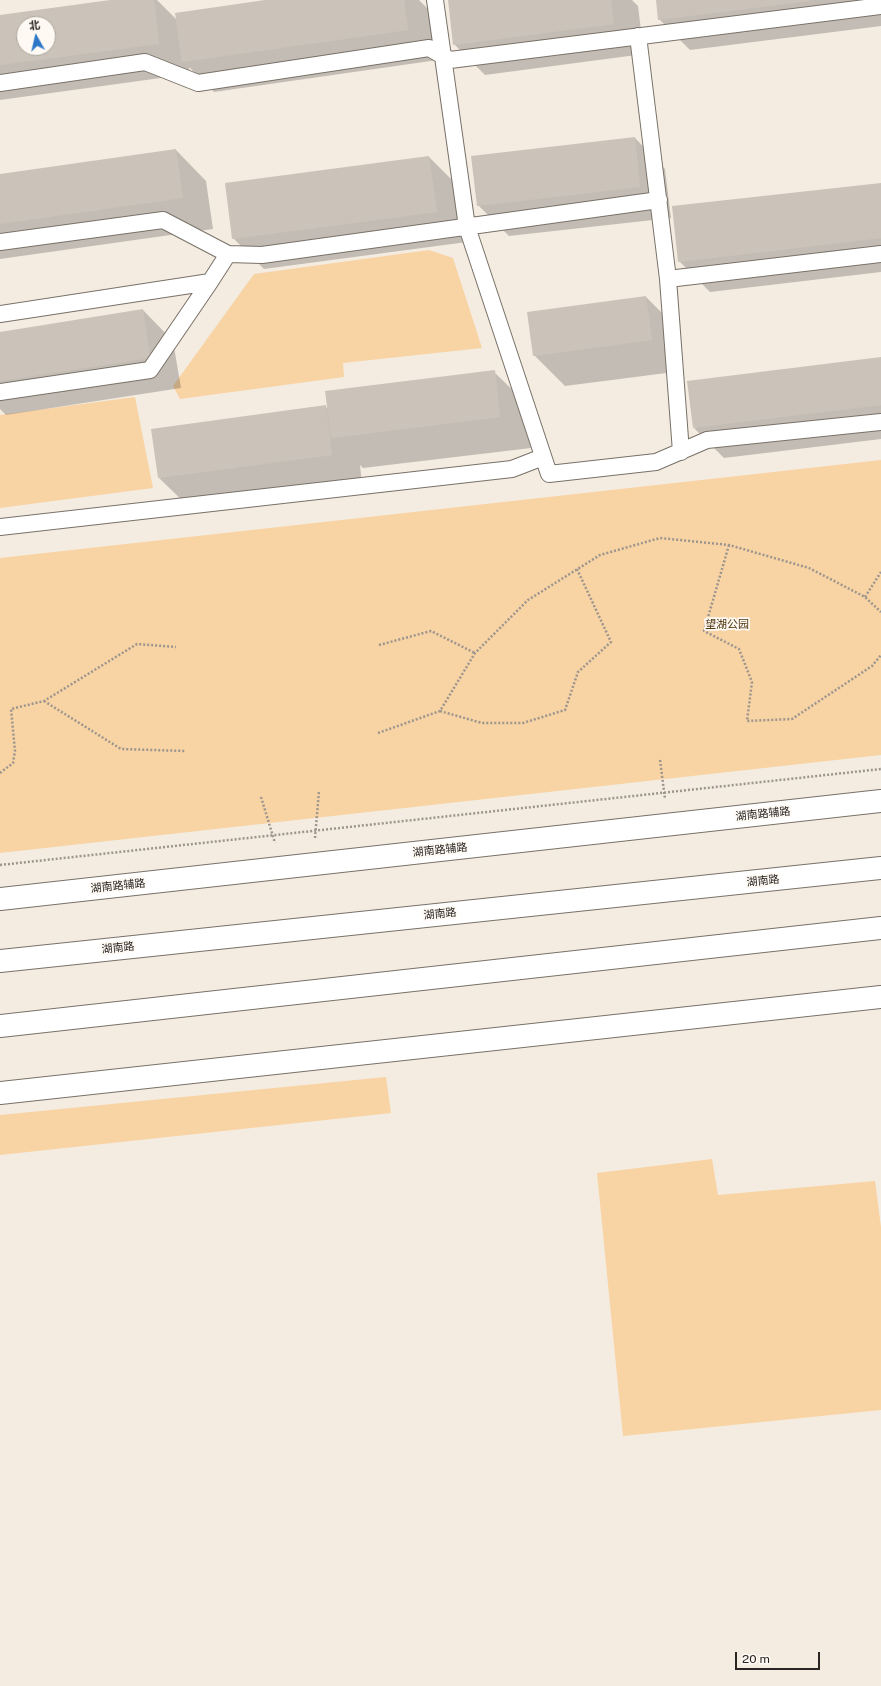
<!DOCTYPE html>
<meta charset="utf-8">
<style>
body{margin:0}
#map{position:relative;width:881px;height:1686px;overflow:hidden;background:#f4ece1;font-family:"Public Sans","Noto Sans SC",sans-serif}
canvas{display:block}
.north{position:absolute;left:16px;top:16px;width:40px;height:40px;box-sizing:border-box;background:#fef9f3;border:1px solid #a8a49f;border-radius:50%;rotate:352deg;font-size:11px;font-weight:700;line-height:16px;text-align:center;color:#282522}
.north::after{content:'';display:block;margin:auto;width:14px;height:18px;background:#2d77c8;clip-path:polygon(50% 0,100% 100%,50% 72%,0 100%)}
.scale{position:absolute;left:735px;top:1652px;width:85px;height:18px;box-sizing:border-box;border:2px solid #282522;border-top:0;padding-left:5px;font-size:12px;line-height:14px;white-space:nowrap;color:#282522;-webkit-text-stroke:3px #fef9f3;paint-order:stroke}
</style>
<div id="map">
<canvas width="881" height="1686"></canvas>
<div class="north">北</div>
<div class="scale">20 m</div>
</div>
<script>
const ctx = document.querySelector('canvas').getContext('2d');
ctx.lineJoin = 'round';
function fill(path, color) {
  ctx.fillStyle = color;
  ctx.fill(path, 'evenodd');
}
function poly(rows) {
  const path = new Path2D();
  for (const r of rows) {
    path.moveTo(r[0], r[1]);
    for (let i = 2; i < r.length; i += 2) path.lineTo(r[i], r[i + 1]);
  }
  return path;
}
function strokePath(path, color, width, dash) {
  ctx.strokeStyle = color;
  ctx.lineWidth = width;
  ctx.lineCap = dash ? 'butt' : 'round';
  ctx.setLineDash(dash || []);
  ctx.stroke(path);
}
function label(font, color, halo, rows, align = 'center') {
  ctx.font = font + ' "Public Sans","Noto Sans SC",sans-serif';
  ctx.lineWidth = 3.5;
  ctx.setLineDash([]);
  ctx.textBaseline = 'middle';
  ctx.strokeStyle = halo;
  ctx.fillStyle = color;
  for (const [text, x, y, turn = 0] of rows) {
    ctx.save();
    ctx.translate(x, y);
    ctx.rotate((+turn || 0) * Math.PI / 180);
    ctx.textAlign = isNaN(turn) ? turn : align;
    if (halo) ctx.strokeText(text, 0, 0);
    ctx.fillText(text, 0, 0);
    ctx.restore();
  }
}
fill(poly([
 [429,250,453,258,482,348,343,363,344,377,180,399,173,386,254,274],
 [135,397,153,488,0,508,0,415],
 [881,460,881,755,0,853,0,558],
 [386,1077,391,1113,0,1155,0,1115],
 [712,1159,718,1195,875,1181,881,1227,881,1410,623,1436,597,1173]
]), '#f8d3a4');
fill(poly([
 [118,0,157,0,177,20,272,0,419,0,432,13,438,60,214,92,189,67,190,74,0,100,0,16],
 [24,24,48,24,48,48,24,48],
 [449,0,632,0,638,6,644,54,485,75,454,44],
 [657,0,881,0,881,26,690,50,659,19],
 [635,138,665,169,671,218,509,236,478,205],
 [176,150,206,181,213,229,0,259,0,175],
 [429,157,460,188,467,242,264,269,233,238],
 [881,184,881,272,710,292,679,261],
 [646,297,677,328,682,371,565,386,534,355],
 [143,310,173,341,181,388,6,415,0,409,0,333],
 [881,358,881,439,724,458,694,428],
 [494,372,525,402,531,448,363,468,360,465,362,485,190,508,159,478,325,406,328,409]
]), '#0003');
fill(poly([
 [110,0,154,0,159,44,0,65,0,15],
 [24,24,48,24,48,48,24,48],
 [265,0,404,0,408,30,182,62,175,13],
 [448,0,611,0,614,24,453,45],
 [656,0,809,0,809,1,658,20],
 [635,137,640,187,477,206,471,156],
 [176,149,183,198,0,224,0,174],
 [429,156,437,212,232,239,225,183],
 [881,183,881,238,678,262,672,206],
 [646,296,652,340,533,356,527,312],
 [143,309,150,358,0,381,0,332],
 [881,357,881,405,693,428,687,381],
 [495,370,500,417,331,438,325,391],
 [326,405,332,455,158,478,151,429]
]), '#cbc3b9');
const lane = poly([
 [435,0,467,227,549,474,656,462,707,440,881,422],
 [638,36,668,279,881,254],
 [0,83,145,62,198,83,429,48,450,60,881,6],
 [0,242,163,220,228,254,262,255,659,200],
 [668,279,681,452],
 [0,314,210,282,228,254],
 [0,392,150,370,210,282],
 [0,527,512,469,543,457]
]);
const secondary = poly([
 [0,899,881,801],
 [0,1093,881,997]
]);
const primary = poly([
 [0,961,881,868],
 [0,1026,881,928]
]);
strokePath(lane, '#787168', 18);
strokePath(secondary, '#787168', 24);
strokePath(primary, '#787168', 24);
strokePath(poly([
 [729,545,704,631,739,649,752,682,747,721,792,719,872,666,881,655],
 [865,597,881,572],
 [379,645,431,631,475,653],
 [44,701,121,749,186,751],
 [440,711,482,723,523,723,565,710,578,672,611,642,577,569],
 [378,733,440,711,475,653,528,600,600,555,660,538,729,545,809,568,865,597,881,612],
 [660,760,665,799],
 [0,773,13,763,15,751,11,709,44,701,137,644,176,647],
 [261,797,275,843],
 [315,838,319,791],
 [0,865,881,769]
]), '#9b958e', 2.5, [2, 2]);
strokePath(lane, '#fff', 16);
strokePath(secondary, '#fff', 22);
strokePath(primary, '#fff', 22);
label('11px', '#503711', '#fef9f3', [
 ["望湖公园",727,625]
]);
label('11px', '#282522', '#fef9f3', [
 ["湖南路辅路",763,814,-6],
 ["湖南路辅路",440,850,-6],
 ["湖南路",763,881,-6],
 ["湖南路辅路",118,886,-6],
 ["湖南路",440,914,-6],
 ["湖南路",118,948,-6]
]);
</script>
